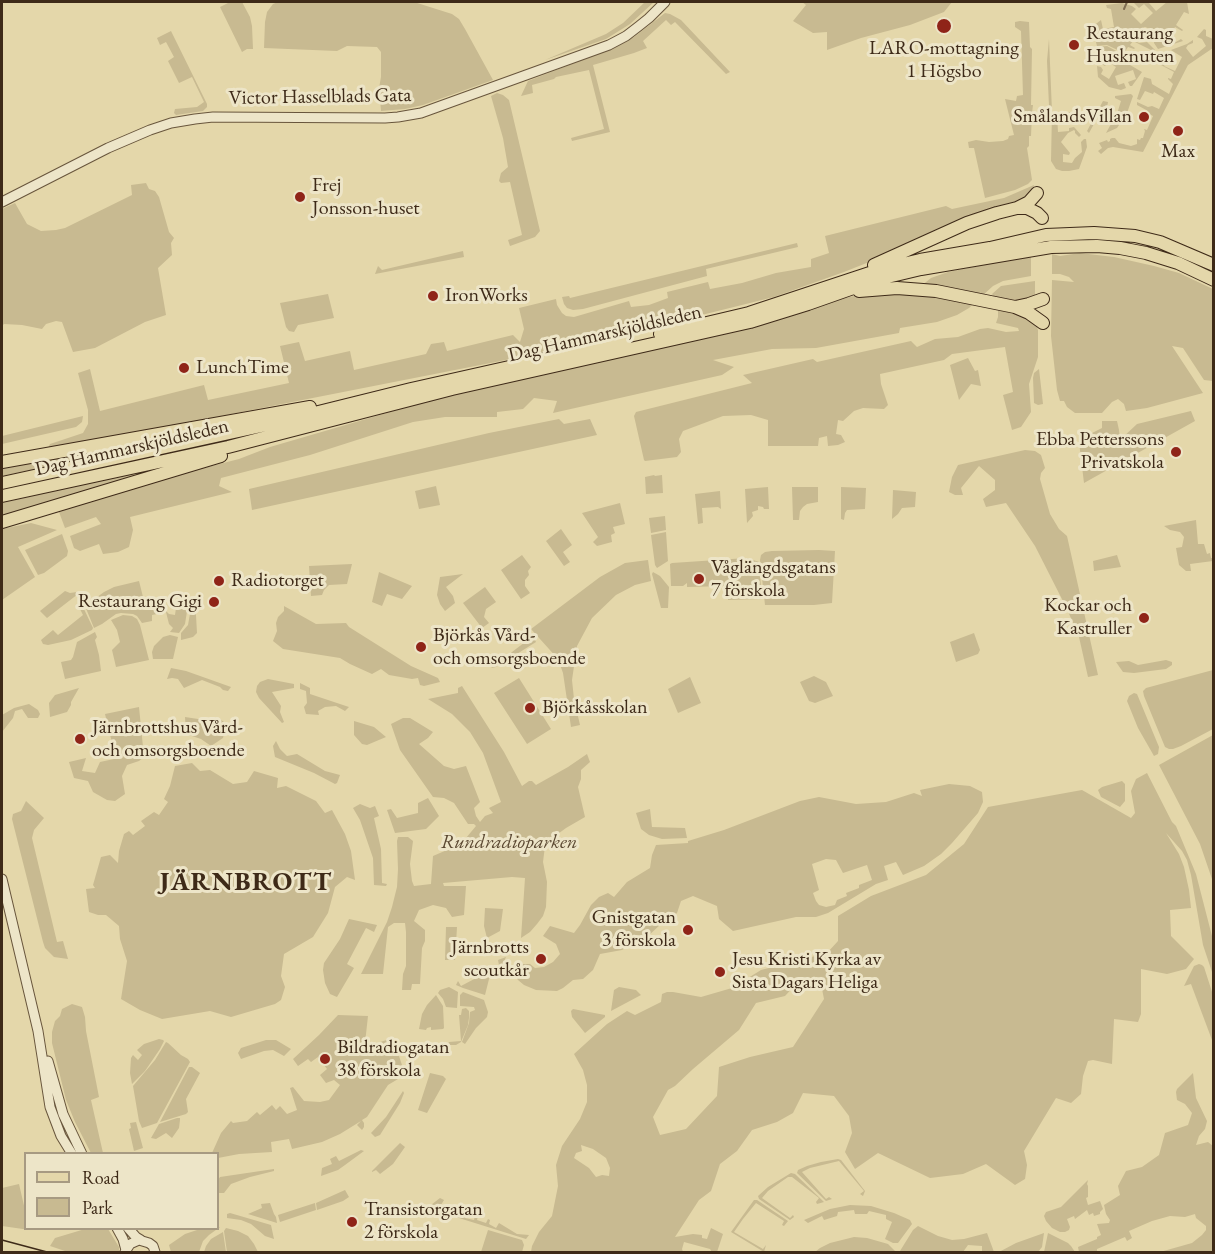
<!DOCTYPE html>
<meta charset="utf-8">
<style>
body{margin:0}
#map{position:relative;width:1215px;height:1254px;overflow:hidden;background:#e4d7aa;font-family:"EB Garamond",serif}
canvas{display:block}
.frame{position:absolute;inset:0;border:3px solid #3e2a18;pointer-events:none}
.legend{position:absolute;left:24px;top:1152px;width:195px;height:78px;box-sizing:border-box;background:#ede5c8;border:2px solid #a79a82;margin:0;padding:8px 10px;list-style:none;font-size:18px;color:#3e2a18}
.legend li{display:flex;align-items:center;gap:12px;height:30px}
.legend b{width:30px;border:2px solid #a79a82}
</style>
<div id="map">
<canvas width="1215" height="1254"></canvas>
<div class="frame"></div>
<ul class="legend">
<li><b style="height:8px;background:#e4d7aa"></b>Road</li>
<li><b style="height:16px;background:#c8ba91"></b>Park</li>
</ul>
</div>
<script>
const ctx = document.querySelector('canvas').getContext('2d');
ctx.lineJoin = 'round';
function fill(path, color) {
  ctx.fillStyle = color;
  ctx.fill(path, 'evenodd');
}
function poly(rows) {
  const path = new Path2D();
  for (const r of rows) {
    path.moveTo(r[0], r[1]);
    for (let i = 2; i < r.length; i += 2) path.lineTo(r[i], r[i + 1]);
  }
  return path;
}
function strokePath(path, color, width, dash) {
  ctx.strokeStyle = color;
  ctx.lineWidth = width;
  ctx.lineCap = dash ? 'butt' : 'round';
  ctx.setLineDash(dash || []);
  ctx.stroke(path);
}
function label(font, color, halo, rows, align = 'center') {
  ctx.font = font + ' "EB Garamond",serif';
  ctx.lineWidth = 6;
  ctx.setLineDash([]);
  ctx.textBaseline = 'middle';
  ctx.strokeStyle = halo;
  ctx.fillStyle = color;
  for (const [text, x, y, turn = 0] of rows) {
    ctx.save();
    ctx.translate(x, y);
    ctx.rotate((+turn || 0) * Math.PI / 180);
    ctx.textAlign = isNaN(turn) ? turn : align;
    if (halo) ctx.strokeText(text, 0, 0);
    ctx.fillText(text, 0, 0);
    ctx.restore();
  }
}
fill(poly([
 [230,2,242,2,250,17,252,26,253,49,247,49,242,52,220,7],
 [278,2,414,2,452,14,459,19,465,29,493,80,423,105,405,109,381,111,379,88,381,77,381,52,377,47,347,46,337,51,264,48,265,22,267,12,273,4],
 [645,2,654,2,630,24,606,39,545,60,606,34,623,23],
 [802,2,952,2,944,12,910,25,861,38,827,50,827,32,813,33,793,21,806,5],
 [1138,2,1150,2,1149,3,1156,11,1167,2,1187,2,1189,14,1184,12,1176,25,1183,30,1182,31,1175,27,1170,37,1176,42,1181,39,1183,41,1158,49,1154,43,1155,31,1145,27,1132,32,1135,41,1139,43,1147,42,1155,50,1155,52,1133,41,1130,45,1135,48,1134,49,1128,47,1124,53,1107,45,1097,46,1092,27,1101,20,1103,29,1114,27,1111,9,1107,8,1106,5,1122,3,1132,6,1136,9,1131,14,1141,24,1153,13,1144,4,1139,8,1134,3],
 [665,13,670,14,681,20,730,72,726,74,675,22,671,25,666,20,643,41,647,48,634,53,593,65,610,132,572,141,571,138,604,129,589,70,556,77,554,79,532,85,533,93,521,96,528,81,605,51,634,37],
 [1020,21,1029,22,1030,47,1032,49,1031,105,1033,105,1032,113,1031,136,1029,136,1029,146,1027,148,1032,180,1028,184,1015,190,985,198,974,148,969,148,968,142,976,140,989,142,1003,141,1008,139,1009,136,1014,135,1005,99,1016,101,1017,96,1023,95,1021,31,1015,27,1015,22],
 [1204,29,1206,30,1206,36,1213,39,1213,48,1188,65,1143,152,1113,147,1108,148,1101,154,1098,151,1102,148,1099,143,1107,140,1108,142,1110,141,1110,139,1112,138,1115,138,1119,143,1131,146,1137,144,1137,139,1140,140,1141,138,1143,138,1145,131,1144,129,1147,130,1153,116,1147,113,1148,111,1137,105,1137,102,1148,107,1152,106,1159,109,1164,98,1154,92,1153,94,1145,91,1140,100,1137,99,1144,77,1151,79,1152,84,1169,94,1173,84,1168,79,1168,78,1171,79,1174,72,1161,65,1164,61,1167,60,1164,66,1175,71,1182,57,1171,50,1187,44,1193,40,1193,43,1188,45,1186,48,1193,57,1206,46,1202,39,1197,37],
 [171,31,207,104,207,107,203,111,176,115,174,113,175,109,197,107,204,102,192,77,179,83,168,61,174,57,166,42,160,45,157,38],
 [1049,39,1052,112,1074,112,1074,113,1057,115,1058,132,1069,131,1069,128,1074,127,1081,135,1079,137,1075,133,1075,131,1074,130,1068,133,1061,142,1070,153,1069,155,1063,154,1063,162,1072,163,1075,158,1082,152,1081,142,1084,139,1086,139,1087,147,1079,169,1069,171,1062,171,1056,169,1051,161,1052,112,1049,106,1047,61],
 [1107,46,1120,53,1125,62,1142,72,1132,86,1130,86,1128,82,1136,79,1133,70,1115,76,1118,85,1124,83,1126,88,1121,90,1109,87,1098,77,1097,66,1101,67,1103,70,1101,74,1109,79,1116,67,1108,62,1105,66,1097,62,1097,47],
 [497,93,503,95,509,100,540,231,535,237,510,246,508,240,522,235,510,182,501,183,499,181,501,173,508,167,503,138,491,96],
 [1131,94,1133,96,1127,113,1117,128,1106,133,1111,124,1114,123,1115,120,1112,116,1109,117,1100,113,1089,133,1087,131,1103,101,1108,102,1106,112,1117,114,1121,101,1115,98,1115,96],
 [146,183,149,189,155,191,159,197,169,232,174,238,171,243,172,255,158,268,166,315,145,322,95,348,73,352,62,322,56,321,46,324,42,329,22,325,4,324,2,326,2,209,15,203,27,224,41,231,56,230,65,228,132,195,131,185],
 [1034,185,1033,189,1027,199,844,272,774,297,577,346,89,442,49,449,48,448,50,444,83,433,88,424,88,410,78,373,90,369,100,411,204,385,208,400,289,383,280,346,299,342,305,361,350,351,354,370,426,354,431,344,444,342,447,351,513,335,520,342,524,329,519,308,556,299,557,305,562,313,566,316,574,317,629,301,631,307,649,305,668,298,667,292,708,282,710,289,742,283,776,273,811,267,811,259,829,253,825,236,946,206,952,209,1004,198],
 [797,243,798,247,706,269,707,276,583,309,573,310,567,308,564,304,562,297,569,296,570,298],
 [463,251,464,257,375,274,378,266,382,270],
 [1080,253,1114,257,1154,266,1179,273,1213,289,1213,381,1204,380,1183,348,1172,346,1203,393,1147,408,1126,411,1124,404,1118,399,1112,402,1102,413,1075,413,1067,407,1064,401,1060,401,1057,390,1051,336,1052,280,1074,282,1069,277,1060,274,1052,274,1052,254,1060,256],
 [1031,257,1031,276,1003,281,993,286,969,308,957,315,937,322,900,328,899,333,816,348,772,349,713,360,734,367,722,375,553,413,557,401,534,398,523,409,497,412,497,417,445,417,413,422,310,455,221,478,219,486,232,492,130,517,133,530,129,547,118,552,103,554,99,544,80,551,74,548,70,536,101,524,96,517,65,528,59,512,83,503,196,470,239,459,270,447,421,403,832,301,867,293,915,291,931,278,948,272,1004,261],
 [1035,281,1035,297,1022,301,995,298,992,294,1001,286],
 [328,294,334,318,298,325,294,332,289,331,286,327,280,303],
 [998,307,1021,314,1036,324,1038,330,1038,357,1029,384,1031,412,1021,427,1012,430,1003,395,1013,392,1005,347,952,354,944,360,880,374,881,384,888,405,884,409,863,408,854,411,843,421,838,420,836,434,841,435,845,442,838,445,828,446,827,436,819,438,818,446,768,446,768,420,751,415,723,416,683,431,679,439,681,452,677,457,645,461,644,460,634,416,636,412,752,383,743,375,813,359,817,362,911,341,917,347,935,339,958,337,980,329,988,328,1006,332,1019,331,1018,328,996,323,998,317],
 [968,358,975,371,978,370,981,386,971,384,959,400,950,365],
 [1039,369,1043,404,1038,405,1034,403,1033,378,1034,373],
 [1191,411,1195,421,1084,483,1079,442,1081,435,1086,432,1092,433,1102,428,1102,421,1117,421,1119,430,1120,440,1137,424],
 [83,416,82,422,76,427,2,444,2,436],
 [559,419,564,424,590,419,597,435,252,510,249,489,489,433],
 [137,441,139,447,2,476,2,466],
 [1025,450,1035,451,1041,455,1045,468,1041,473,1040,479,1050,514,1059,529,1067,536,1098,675,1088,677,1079,637,1067,609,1035,546,1006,503,986,507,983,499,995,490,995,480,979,466,961,488,963,495,955,495,949,492,952,477,958,465],
 [142,471,143,477,2,518,2,503],
 [654,475,655,476,662,475,663,493,646,494,645,477],
 [436,486,440,505,419,509,415,491],
 [768,487,769,509,764,509,763,507,758,506,758,510,752,512,753,516,747,523,745,489],
 [792,487,818,487,818,502,807,504,803,507,800,511,799,520,793,520],
 [841,487,866,488,865,509,847,510,845,513,844,520,841,519],
 [893,490,916,492,915,507,902,508,898,514,892,519],
 [720,491,721,509,718,507,702,508,703,523,698,524,695,494],
 [620,503,625,524,613,527,615,533,611,535,612,542,597,546,593,542,598,537,582,513],
 [665,516,666,530,651,533,649,518],
 [1196,520,1198,544,1204,544,1207,554,1210,553,1211,558,1213,558,1213,561,1190,564,1191,571,1186,571,1179,565,1176,548,1182,547,1184,537,1180,532,1170,530,1164,526],
 [31,523,57,530,18,547,35,577,2,600,2,529],
 [561,529,572,545,563,552,570,562,564,566,546,541],
 [666,532,668,561,657,568,655,565,651,535],
 [62,534,68,551,67,556,44,573,38,575,25,550],
 [819,550,835,551,832,603,814,605,765,605,760,560,761,555,765,552,772,551],
 [522,555,531,567,528,571,529,575,525,580,525,586,530,593,521,599,501,570],
 [1117,555,1121,567,1094,571,1093,561],
 [747,558,759,562,762,599,728,600,728,586,687,587,687,583,683,586,671,586,670,564,672,563],
 [648,560,651,581,635,585,616,595,592,618,577,646,572,680,574,699,580,725,571,727,563,673,558,659,531,629,600,577,625,563],
 [352,564,347,584,329,585,324,590,322,595,311,596,309,566],
 [379,572,412,586,402,599,387,594,382,606,372,602],
 [653,572,660,576,669,587,668,608,661,608,652,574],
 [463,574,446,587,453,596,455,603,445,611,440,604,437,595,440,577],
 [139,581,144,601,158,605,159,609,166,611,169,614,175,615,176,608,179,605,184,604,188,605,185,624,179,633,170,632,173,628,169,624,166,612,152,615,152,621,142,623,137,616,133,614,121,613,116,614,102,624,94,628,85,606,104,592,114,587],
 [485,587,496,602,486,609,484,617,489,623,482,628,463,603],
 [65,591,70,593,77,592,78,594,47,618,40,611],
 [195,598,197,633,193,637,181,640,181,633,188,625,191,608],
 [284,606,316,624,346,623,349,627,411,666,438,678,440,682,424,686,420,685,418,678,412,679,389,675,381,669,372,674,350,664,340,658,283,649,273,641,277,631,276,623,278,617,284,611],
 [83,607,93,628,92,630,71,640,48,645,43,644,41,640,53,630,58,635,83,615,80,609],
 [123,615,132,616,137,619,140,625,149,660,116,667,112,650,120,642,117,630,111,620],
 [95,632,97,637,95,640,99,655,101,671,65,679,61,662,71,660,73,657,77,642],
 [974,633,980,650,978,654,956,662,950,642],
 [170,635,178,637,173,659,153,659,152,652,154,646,163,637],
 [533,636,536,642,496,667,491,668],
 [1166,660,1172,662,1172,665,1166,669,1134,673,1123,672,1116,662,1129,661,1138,665],
 [171,668,186,671,231,687,228,691,223,690,220,687,202,680,184,688,178,679,172,678,167,679],
 [1213,670,1213,729,1181,746,1173,749,1169,749,1165,747,1144,696,1143,691,1146,688],
 [814,676,826,682,833,696,815,703,809,701,800,682],
 [690,677,701,703,678,713,668,689],
 [519,678,551,729,527,744,494,693],
 [268,679,294,684,294,688,272,692,281,706,280,712,284,722,282,723,259,698,256,692,257,686,260,682],
 [300,683,310,688,310,694,349,707,345,711,336,706,325,707,318,711,319,715,306,714,304,707,307,703,306,691,300,689],
 [462,686,504,752,522,786,529,781,532,781,536,785,568,767,587,754,590,762,581,770,581,779,578,787,585,817,566,828,547,842,545,846,543,862,547,882,546,907,543,916,537,924,530,932,521,938,525,878,512,877,443,883,444,886,466,886,464,915,452,917,446,908,433,905,419,910,414,921,425,930,425,941,422,948,420,984,412,984,411,990,402,990,403,974,406,966,406,932,405,923,394,923,388,927,383,974,361,974,387,922,392,907,397,887,398,869,397,841,398,837,408,837,413,841,410,864,412,881,414,886,431,884,433,856,461,844,476,826,474,824,468,824,454,803,444,798,433,797,400,750,391,724,403,718,410,718,433,732,428,738,419,744,444,766,454,769,466,766,480,802,474,808,476,816,480,822,485,816,493,813,489,808,501,802,483,753,470,732,452,714,428,699,458,693,458,688],
 [79,688,71,702,71,705,67,712,50,717,49,703,55,695],
 [1134,693,1137,694,1159,747,1158,754,1154,756,1138,728,1127,701,1129,696],
 [29,704,38,710,40,714,38,718,28,718,22,709,15,711,13,718,2,732,2,715,14,708],
 [139,707,144,757,139,761,127,765,122,776,125,794,115,801,107,800,93,792,88,781,74,778,69,762,86,758,82,771,95,773,100,762,114,759,115,755,105,714],
 [185,717,198,719,216,717,226,723,223,738,211,746,201,739,186,734],
 [354,721,374,727,386,737,367,745,362,744,354,735],
 [1213,735,1213,882,1200,844,1159,765],
 [276,741,280,749,287,756,297,754,325,771,340,775,337,783,335,784,314,773,275,757,273,746],
 [192,763,200,771,210,770,233,784,247,782,254,771,278,778,277,788,286,786,316,801,325,813,332,810,345,834,351,851,355,880,347,877,335,887,328,913,313,937,284,954,281,976,285,987,281,1000,275,1004,231,1017,210,1011,162,1019,140,1010,121,999,127,961,120,939,119,926,106,915,98,915,89,912,86,889,95,888,93,885,101,857,110,855,118,863,119,851,124,834,129,831,133,835,145,826,141,821,154,812,159,815,168,802,164,799,170,786,175,766],
 [1147,773,1172,822,1176,826,1196,874,1213,940,1213,975,1203,945,1191,875,1187,860,1182,851,1166,833,1179,854,1184,867,1189,890,1191,908,1170,910,1171,936,1194,959,1186,969,1167,974,1141,969,1141,1014,1138,1022,1114,1019,1112,1064,1093,1060,1088,1061,1083,1076,1081,1094,1071,1103,1056,1098,1024,1151,1027,1165,1025,1179,1015,1185,986,1164,963,1174,930,1178,878,1153,855,1169,845,1152,852,1133,849,1116,834,1096,803,1093,793,1113,777,1122,752,1130,737,1151,720,1164,711,1191,699,1200,675,1237,693,1234,702,1235,702,1238,707,1239,711,1228,723,1234,717,1252,712,1252,710,1249,684,1242,682,1249,683,1252,531,1252,532,1246,539,1232,552,1216,558,1186,556,1165,562,1146,580,1119,587,1102,587,1085,583,1070,574,1054,607,1024,627,1011,635,1015,661,1002,662,994,667,992,673,992,701,997,732,988,761,970,827,953,838,941,838,916,871,896,926,875,964,844,988,807,1082,790,1131,818,1135,813,1131,791,1136,779],
 [800,980,822,989,824,999,793,1047,750,1057,719,1067,717,1096,686,1129,660,1135,653,1117,668,1090,675,1086,693,1069,739,1030,756,1003,785,996],
 [581,1145,593,1149,606,1158,610,1168,609,1176,602,1175,596,1177,589,1168,574,1158,576,1153,582,1151],
 [1122,781,1125,784,1125,801,1120,807,1101,797,1098,790,1102,787],
 [949,784,970,786,982,792,983,802,978,813,952,843,941,854,924,866,903,875,896,862,884,866,888,880,876,884,828,913,816,917,796,917,733,931,719,919,717,906,693,896,681,901,677,913,661,924,647,937,622,950,600,954,593,970,583,979,573,980,563,988,557,991,536,990,524,985,518,980,512,971,514,967,520,964,530,964,535,968,544,967,553,962,560,954,556,944,543,936,550,926,574,933,580,925,591,905,599,897,608,893,614,897,627,882,650,868,652,855,656,845,688,843,688,841,724,830,800,801,819,797,856,804,886,802,914,793,922,796,920,790],
 [826,859,836,860,843,873,867,865,872,880,859,885,859,888,846,893,847,896,837,900,835,905,826,907,819,905,816,901,813,893,819,890,812,864],
 [428,798,439,816,426,829,395,833,387,810,391,809,397,818,418,813,418,803],
 [26,801,44,818,34,830,32,838,57,942,63,941,68,959,54,957,45,948,43,942,12,819,13,814,21,811],
 [360,804,370,808,375,806,379,816,374,818,381,849,382,883,387,884,386,886,374,885,373,858,360,820,353,808],
 [650,809,652,827,685,828,687,838,662,839,649,835,641,829,636,813],
 [485,908,503,909,500,931,487,938,484,926],
 [349,919,377,925,374,932,366,928,347,964,354,968,337,997,330,994,325,983,323,970,324,963,340,939],
 [446,927,457,927,455,960,445,960],
 [506,957,503,964,489,979,485,995,463,988,456,985,458,981,461,986,497,967,499,965,498,960],
 [1199,964,1202,965,1204,967,1213,995,1214,1039,1212,1040,1191,984,1184,986,1194,966],
 [449,987,458,992,457,1008,446,1007,443,999,438,993,440,990],
 [619,987,636,990,641,995,611,1011,614,990],
 [463,992,484,1000,488,1012,487,1017,476,1028,465,1044,462,1042,469,1023,470,1012,475,1010,474,1007,460,1006,460,995],
 [436,995,443,1006,444,1028,443,1029,431,1030,431,1027,427,1028,426,1030,419,1029,422,1014,427,1005],
 [72,1004,82,1007,85,1017,86,1031,99,1097,91,1100,103,1153,91,1153,75,1122,66,1100,52,1043,52,1032,55,1021,60,1016,62,1009],
 [466,1008,469,1011,469,1018,468,1025,461,1042,456,1045,450,1045,448,1044,449,1042,461,1041,459,1015,461,1015,462,1009],
 [573,1009,605,1015,605,1017,585,1033,572,1017,571,1011],
 [338,1015,368,1016,364,1052,377,1043,393,1038,402,1065,398,1079,388,1085,367,1117,362,1120,364,1123,364,1127,362,1130,357,1125,361,1121,340,1134,322,1142,292,1149,289,1139,271,1142,272,1152,239,1154,218,1158,218,1154,212,1153,221,1133,231,1121,233,1123,247,1121,257,1112,260,1115,272,1105,276,1110,280,1106,287,1114,297,1110,290,1088,293,1087,304,1101,320,1102,329,1100,340,1085,334,1080,326,1083,320,1075,327,1069,318,1057,311,1062,308,1059,298,1066,293,1059,319,1035],
 [159,1039,163,1040,164,1041,160,1049,145,1071,132,1084,130,1073,131,1058,133,1055,138,1060,142,1055,137,1050,144,1044],
 [266,1040,276,1040,291,1049,284,1056,273,1050,264,1051,241,1059,238,1053,241,1048],
 [166,1042,168,1043,181,1055,188,1059,190,1062,157,1123,142,1128,139,1121,133,1086,155,1060],
 [189,1067,192,1067,200,1073,186,1099,188,1112,186,1114,160,1122],
 [430,1073,443,1076,446,1079,427,1113,418,1110],
 [1193,1073,1196,1098,1207,1121,1205,1129,1199,1136,1196,1145,1208,1142,1213,1146,1214,1203,1212,1205,1214,1205,1213,1252,1160,1252,1192,1243,1202,1235,1206,1230,1206,1226,1196,1218,1195,1214,1185,1217,1170,1216,1152,1221,1129,1231,1132,1238,1127,1241,1125,1237,1097,1249,1097,1252,1079,1252,1078,1247,1097,1239,1097,1237,1101,1235,1097,1224,1109,1223,1110,1220,1106,1214,1104,1205,1120,1195,1118,1186,1126,1171,1142,1167,1159,1155,1165,1133,1188,1125,1192,1113,1185,1104,1177,1100,1176,1092,1177,1089],
 [403,1091,404,1093,400,1103,380,1135,375,1137,371,1133,386,1117],
 [177,1118,180,1118,180,1120,179,1128,172,1138,166,1133,156,1139,151,1138,159,1124],
 [136,1122,143,1148,134,1151,129,1129,131,1128,130,1123],
 [400,1143,405,1147,393,1164,380,1174,376,1170,372,1172,372,1171],
 [361,1150,364,1151,345,1165,338,1170,321,1176,322,1168,332,1164,330,1159,336,1156,339,1161],
 [838,1159,841,1160,865,1191,863,1196,860,1194,864,1191,839,1161,810,1168,802,1172,826,1199,829,1197,832,1199,826,1201,797,1173,798,1170,807,1166,821,1162],
 [274,1169,274,1171,250,1177,231,1184,224,1193,218,1193,218,1180,220,1177],
 [791,1173,795,1174,824,1202,817,1204,816,1202,819,1198,792,1177,788,1177,768,1191,762,1198,790,1218,793,1215,794,1217,790,1220,759,1199,758,1196,768,1187],
 [1088,1180,1087,1184,1088,1186,1088,1197,1086,1198,1088,1205,1100,1201,1103,1209,1100,1212,1100,1214,1094,1216,1093,1213,1089,1215,1087,1210,1075,1219,1074,1216,1067,1219,1070,1227,1069,1230,1065,1232,1060,1232,1052,1228,1046,1221,1044,1216,1046,1212,1061,1207],
 [19,1184,25,1210,26,1228,30,1229,30,1230,2,1226,2,1188],
 [345,1190,349,1197,343,1201,317,1210,316,1203],
 [440,1198,444,1200,441,1205,449,1210,452,1206,455,1207,452,1213,461,1217,464,1211,466,1212,465,1218,474,1220,475,1215,478,1216,477,1220,486,1223,488,1219,490,1220,489,1224,496,1228,499,1223,517,1234,529,1235,526,1239,427,1208],
 [754,1200,757,1200,788,1221,784,1226,782,1225,784,1221,756,1203,743,1219,734,1232,763,1249,766,1245,764,1252,731,1232],
 [270,1203,274,1214,276,1217,277,1223,248,1214,262,1208,261,1204],
 [315,1203,316,1210,280,1222,278,1215],
 [850,1205,871,1206,894,1213,910,1220,912,1224,898,1243,893,1243,885,1239,892,1222,886,1219,886,1215,869,1211,867,1214,855,1214,854,1210,838,1212,837,1216,824,1220,822,1216,808,1223,804,1220,830,1209],
 [230,1213,271,1225,274,1239,265,1236,251,1224,241,1220,227,1218,227,1214],
 [918,1226,938,1236,952,1240,964,1239,987,1233,994,1252,982,1252,982,1246,968,1245,963,1252,902,1252,900,1251,913,1230],
 [218,1227,220,1227,209,1235,203,1241,199,1252,171,1252,169,1245,185,1234,200,1229,218,1228],
 [226,1228,238,1231,248,1236,254,1244,258,1252,227,1252,224,1231],
 [85,1229,108,1229,119,1247,119,1252,68,1252,50,1246,55,1238],
 [488,1230,522,1240,524,1245,522,1252,481,1252],
 [223,1232,226,1252,204,1252,206,1246,211,1239],
 [1044,1233,1042,1247,1038,1252,999,1252,1016,1243],
 [1048,1233,1068,1243,1071,1246,1075,1252,1044,1252],
 [854,1237,867,1238,888,1244,896,1252,815,1252,820,1248,830,1243]
]), '#c8ba91');
strokePath(poly([
 [1124,9,1127,2]
]), '#806e52', 2);
const minor = poly([
 [2,202,108,148,150,130,171,123,195,119,213,117,385,118,398,117,421,113,609,45,626,36,639,26,649,18,665,2],
 [2,879,38,1031,50,1107,61,1136,72,1154],
 [48,1061,63,1114,82,1154],
 [117,1228,123,1239,126,1250],
 [128,1228,136,1237,141,1240],
 [125,1252,130,1244,139,1240,149,1243,153,1246,155,1252]
]);
const major = poly([
 [1018,208,1027,208,1037,213,1042,218],
 [874,265,967,223,997,213,1017,208,1029,202,1037,193],
 [859,291,897,288,936,291,1015,307,1029,313,1043,323],
 [1015,307,1029,304,1043,299],
 [660,334,749,313,882,269,920,260,990,248,1046,235,1094,233,1135,236,1160,242,1214,265],
 [2,462,310,407],
 [2,483,266,425,411,389,625,341],
 [2,496,228,447,452,389,750,322,808,304,879,279,921,269,1051,247,1097,246,1120,248,1146,253,1178,263,1214,280],
 [2,522,221,456]
]);
strokePath(minor, '#68553c', 11);
strokePath(major, '#3e2a18', 14);
strokePath(minor, '#ede5c8', 9);
strokePath(major, '#e4d7aa', 12);
strokePath(poly([
 [2,1240,47,1252]
]), '#3e2a18', 1.5);
for (const [x, y, r, color] of [
 [944,26,8,"#8f2418"],
 [1074,45,6,"#8f2418"],
 [1144,117,6,"#8f2418"],
 [1178,131,6,"#8f2418"],
 [300,197,6,"#8f2418"],
 [433,296,6,"#8f2418"],
 [184,368,6,"#8f2418"],
 [1176,452,6,"#8f2418"],
 [699,579,6,"#8f2418"],
 [219,581,6,"#8f2418"],
 [214,602,6,"#8f2418"],
 [1144,618,6,"#8f2418"],
 [421,647,6,"#8f2418"],
 [530,708,6,"#8f2418"],
 [80,739,6,"#8f2418"],
 [688,930,6,"#8f2418"],
 [541,959,6,"#8f2418"],
 [720,972,6,"#8f2418"],
 [325,1059,6,"#8f2418"],
 [352,1222,6,"#8f2418"]
]) {
  const dot = new Path2D();
  dot.arc(x, y, r, 0, 2 * Math.PI);
  ctx.fillStyle = color;
  ctx.fill(dot);
  strokePath(dot, '#ede5c8', 2);
}
label('20px', '#3e2a18', '#ede5c8', [
 ["Restaurang",1086,34],
 ["Husknuten",1086,57],
 ["LARO-mottagning",944,49,"center"],
 ["1 Högsbo",944,72,"center"],
 ["SmålandsVillan",1132,117,"right"],
 ["Max",1178,152,"center"],
 ["Frej",312,186],
 ["Jonsson-huset",312,209],
 ["IronWorks",445,296],
 ["LunchTime",196,368],
 ["Ebba Petterssons",1164,440,"right"],
 ["Privatskola",1164,463,"right"],
 ["Våglängdsgatans",711,568],
 ["7 förskola",711,591],
 ["Radiotorget",231,581],
 ["Restaurang Gigi",202,602,"right"],
 ["Kockar och",1132,606,"right"],
 ["Kastruller",1132,629,"right"],
 ["Björkås Vård-",433,636],
 ["och omsorgsboende",433,659],
 ["Björkåsskolan",542,708],
 ["Järnbrottshus Vård-",92,728],
 ["och omsorgsboende",92,751],
 ["Gnistgatan",676,918,"right"],
 ["3 förskola",676,941,"right"],
 ["Järnbrotts",529,948,"right"],
 ["scoutkår",529,971,"right"],
 ["Jesu Kristi Kyrka av",732,960],
 ["Sista Dagars Heliga",732,983],
 ["Bildradiogatan",337,1048],
 ["38 förskola",337,1071],
 ["Transistorgatan",364,1210],
 ["2 förskola",364,1233]
], 'left');
label('20px', '#3e2a18', '#ede5c8', [
 ["Victor Hasselblads Gata",320,97,-1],
 ["Dag Hammarskjöldsleden",605,334,-13],
 ["Dag Hammarskjöldsleden",132,448,-13]
]);
label('italic 20px', '#5a4730', '#ede5c8', [
 ["Rundradioparken",509,843]
]);
ctx.letterSpacing = '1.5px';
label('bold 26px', '#3e2a18', '#ede5c8', [
 ["JÄRNBROTT",246,883]
]);
ctx.letterSpacing = '0px';
</script>
